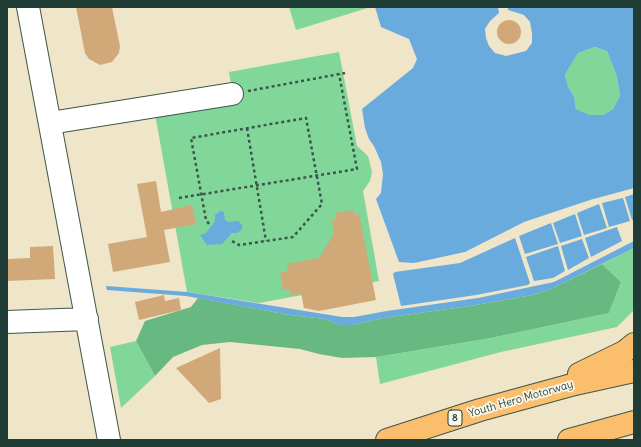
<!DOCTYPE html>
<style>
body{margin:0}
#map{position:relative;width:641px;height:447px;overflow:hidden;background:#efe5c8;font-family:Delius,sans-serif}
canvas{display:block}
.frame{position:absolute;inset:0;border:8px solid #1f3d34;pointer-events:none}
</style>
<div id="map">
<canvas width="641" height="447"></canvas>
<div class="frame"></div>
</div>
<script>
const ctx = document.querySelector('canvas').getContext('2d');
ctx.lineJoin = 'round';
function fill(path, color) {
  ctx.fillStyle = color;
  ctx.fill(path, 'evenodd');
}
function poly(rows) {
  const path = new Path2D();
  for (const r of rows) {
    if (r.length === 3) {
      path.moveTo(r[0] + r[2], r[1]);
      path.arc(r[0], r[1], r[2], 0, 2 * Math.PI);
      continue;
    }
    path.moveTo(r[0], r[1]);
    for (let i = 2; i < r.length; i += 2) path.lineTo(r[i], r[i + 1]);
  }
  return path;
}
function strokePath(path, color, width, dash) {
  ctx.strokeStyle = color;
  ctx.lineWidth = width;
  ctx.lineCap = dash ? 'butt' : 'round';
  ctx.setLineDash(dash || []);
  ctx.stroke(path);
}
function label(font, color, halo, rows, align = 'center') {
  ctx.font = font + ' Delius,sans-serif';
  ctx.lineWidth = 3.5;
  ctx.setLineDash([]);
  ctx.textBaseline = 'middle';
  ctx.strokeStyle = halo;
  ctx.fillStyle = color;
  for (const [text, x, y, turn = 0] of rows) {
    ctx.save();
    ctx.translate(x, y);
    ctx.rotate((+turn || 0) * Math.PI / 180);
    ctx.textAlign = isNaN(turn) ? turn : align;
    if (halo) ctx.strokeText(text, 0, 0);
    ctx.fillText(text, 0, 0);
    ctx.restore();
  }
}
fill(poly([
 [289,7,371,7,296,30],
 [595,47,607,51,617,77,620,96,613,109,603,115,590,115,576,109,574,96,568,87,565,75,578,53],
 [339,52,357,146,368,156,372,172,370,181,363,191,379,281,259,303,187,292,155,114,234,102,229,72],
 [634,248,634,310,617,327,501,352,380,384,376,357,491,338,609,313,621,282,602,264],
 [136,341,155,376,121,408,110,347]
]), '#81d79a');
fill(poly([
 [602,264,621,282,609,313,491,338,376,357,342,358,319,354,300,349,230,342,202,345,173,357,155,376,136,341,145,321,191,307,198,298,290,315,325,319,339,325,353,325,383,318,470,306,533,295,551,289]
]), '#68b882');
fill(poly([
 [375,7,498,7,499,13,490,21,485,29,486,38,489,46,495,53,506,56,526,51,532,43,532,33,530,22,524,15,508,10,508,7,634,7,634,188,590,200,524,222,465,252,414,263,399,262,376,199,381,193,383,174,381,162,374,146,369,139,365,128,362,109,413,68,417,59,409,39,381,27],
 [595,47,607,51,617,77,620,96,613,109,603,115,590,115,576,109,574,96,568,87,565,75,578,53],
 [634,194,634,219,632,220,625,197],
 [623,198,630,221,609,227,602,203],
 [599,204,607,228,584,235,577,213],
 [220,211,224,212,225,220,228,222,238,221,242,225,242,229,237,233,232,233,222,244,207,245,200,235,206,233,215,221,215,215],
 [575,214,582,236,560,243,553,223],
 [551,223,558,244,525,254,519,236],
 [617,227,622,241,591,257,585,238],
 [515,238,530,283,528,285,476,295,401,306,393,274,395,272,460,263],
 [582,239,589,258,568,270,561,246],
 [634,241,634,248,551,289,533,295,470,306,383,318,353,325,339,325,325,319,290,315,186,296,107,290,106,286,187,292,342,317,354,317,387,311,478,298,554,282],
 [558,246,565,271,553,278,534,281,526,257]
]), '#68abdc');
fill(poly([
 [76,7,112,7,120,46,119,53,112,62,100,65,89,59,85,53],
 [509,32,12],
 [156,181,161,212,192,205,196,224,164,230,170,262,113,272,108,244,147,237,137,184],
 [353,210,355,215,359,214,376,300,319,311,304,308,301,293,290,296,289,289,283,290,280,273,288,271,287,264,319,258,334,234,332,220,336,220,335,213],
 [53,246,55,279,7,281,7,259,30,258,30,247],
 [164,295,165,301,179,298,181,310,139,320,135,302],
 [220,348,221,399,209,403,176,368]
]), '#d1a979');
const minor = poly([
 [28,7,109,440],
 [50,123,232,94],
 [7,322,87,319]
]);
const highway = poly([
 [579,374,624,352,634,344],
 [387,440,480,410,575,384,634,371],
 [569,440,634,422]
]);
strokePath(minor, '#3e564a', 24);
strokePath(highway, '#3e564a', 24);
strokePath(poly([
 [248,91,345,73],
 [247,128,266,241],
 [179,198,357,169,339,74],
 [209,224,206,220,191,138,306,118,322,204,293,237,239,245,232,241]
]), '#3e564a', 2.5, [3, 3]);
strokePath(minor, '#fff', 22);
strokePath(highway, '#fabe6d', 22);
for (const [x, y, w] of [
 [455,418,14]
]) {
  const box = new Path2D();
  box.roundRect(x - w / 2, y - 8, w, 16, 3);
  ctx.fillStyle = '#fbf7ec';
  ctx.fill(box);
  strokePath(box, '#1f3d34', 1);
}
label('bold 10px', '#1f3d34', null, [
 ["8",455,418]
]);
label('11px', '#1f3d34', '#fbf7ec', [
 ["Youth Hero Motorway",521,399,-16]
]);
</script>
